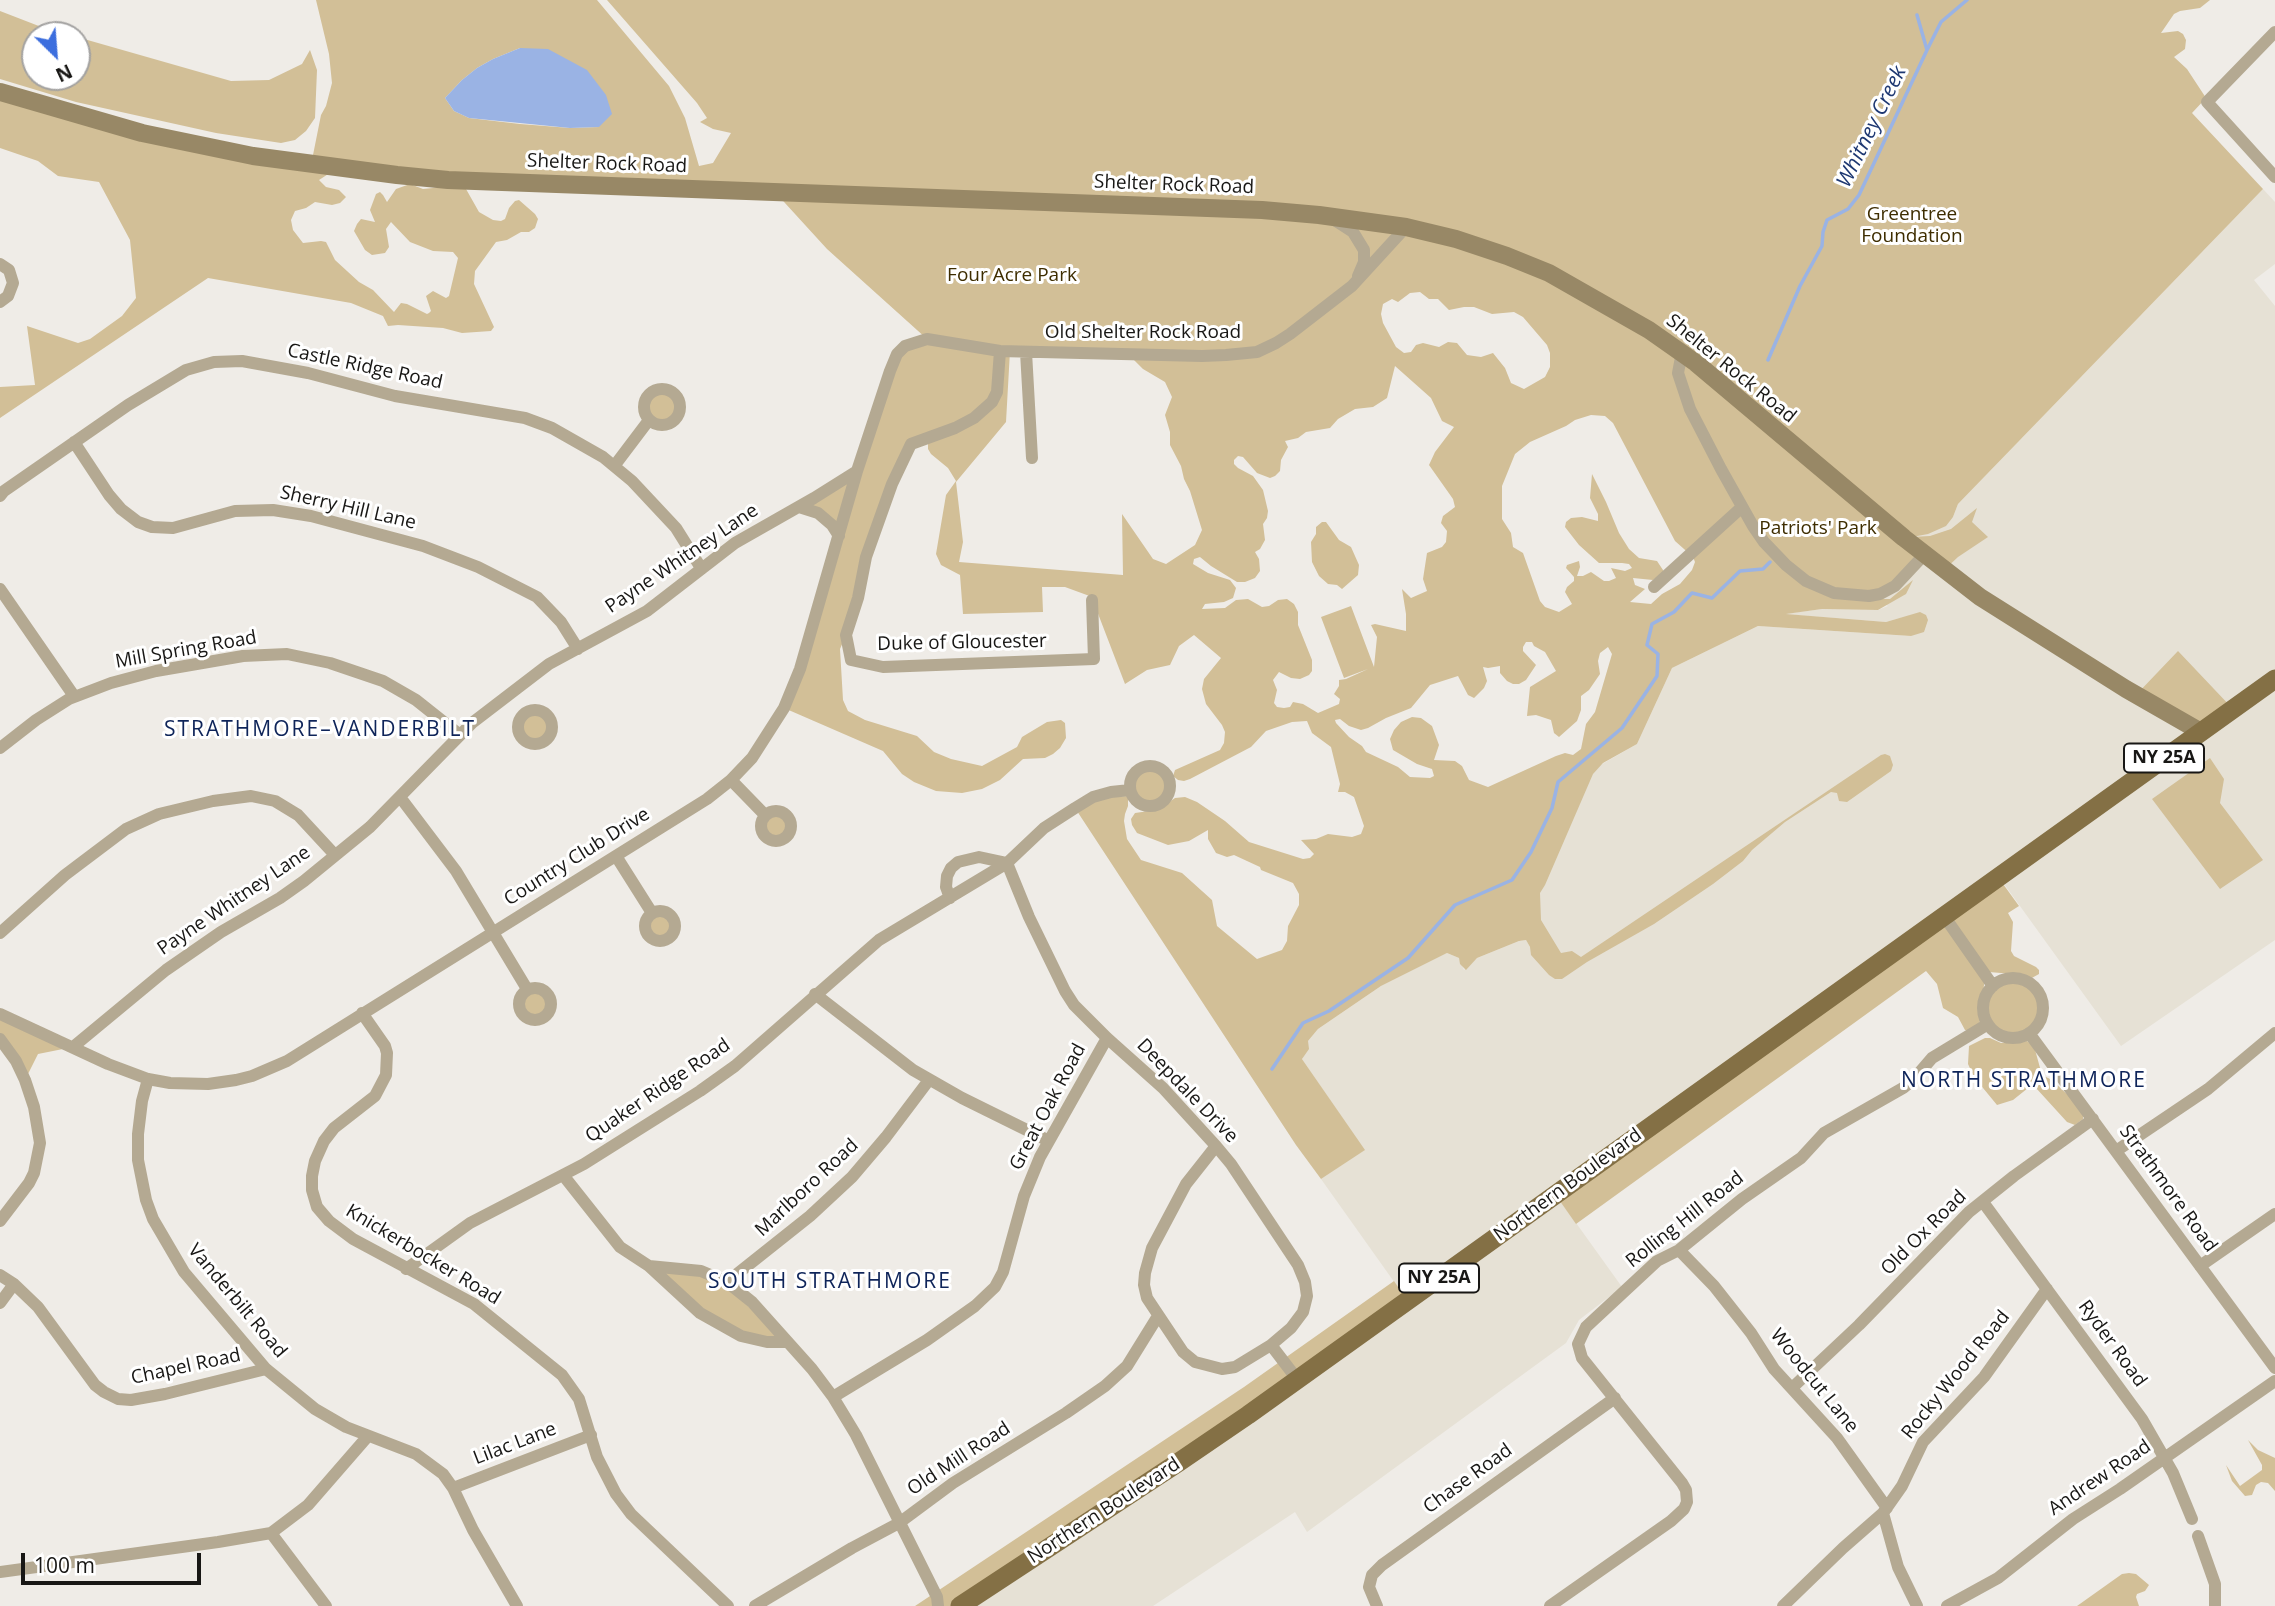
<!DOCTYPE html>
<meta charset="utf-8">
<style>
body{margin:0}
#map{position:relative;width:2275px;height:1606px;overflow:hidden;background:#efece7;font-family:"Open Sans",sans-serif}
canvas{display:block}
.north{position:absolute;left:21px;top:21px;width:70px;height:70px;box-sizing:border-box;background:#fff;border:2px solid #a3a2a1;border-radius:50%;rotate:155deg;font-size:19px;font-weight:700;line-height:28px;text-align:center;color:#181715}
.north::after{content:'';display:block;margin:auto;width:24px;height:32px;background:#3c6ede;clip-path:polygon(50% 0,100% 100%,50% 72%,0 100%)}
.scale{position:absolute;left:21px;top:1553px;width:180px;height:32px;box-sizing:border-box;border:4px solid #181715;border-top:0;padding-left:9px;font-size:21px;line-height:24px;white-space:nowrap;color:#181715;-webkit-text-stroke:5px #fff;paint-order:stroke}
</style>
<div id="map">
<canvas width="2275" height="1606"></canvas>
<div class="north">N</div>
<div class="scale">100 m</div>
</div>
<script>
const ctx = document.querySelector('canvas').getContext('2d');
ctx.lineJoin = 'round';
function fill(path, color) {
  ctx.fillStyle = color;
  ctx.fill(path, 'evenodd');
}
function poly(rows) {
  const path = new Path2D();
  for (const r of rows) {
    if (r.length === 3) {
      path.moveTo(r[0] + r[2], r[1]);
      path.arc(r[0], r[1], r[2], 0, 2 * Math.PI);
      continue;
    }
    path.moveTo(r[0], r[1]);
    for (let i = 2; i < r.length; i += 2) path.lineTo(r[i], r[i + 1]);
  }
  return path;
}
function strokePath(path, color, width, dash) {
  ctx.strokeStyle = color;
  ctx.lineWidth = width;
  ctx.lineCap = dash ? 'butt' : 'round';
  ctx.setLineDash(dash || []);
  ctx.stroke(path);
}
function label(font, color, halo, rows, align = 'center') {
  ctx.font = font + ' "Open Sans",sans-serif';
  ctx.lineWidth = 6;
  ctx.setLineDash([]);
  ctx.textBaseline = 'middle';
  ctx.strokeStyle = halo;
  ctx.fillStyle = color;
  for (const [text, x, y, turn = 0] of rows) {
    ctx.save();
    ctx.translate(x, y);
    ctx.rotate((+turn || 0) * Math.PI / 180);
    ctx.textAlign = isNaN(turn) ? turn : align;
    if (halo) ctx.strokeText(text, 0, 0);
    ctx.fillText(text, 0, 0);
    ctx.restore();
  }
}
fill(poly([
 [2263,189,2275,202,2275,264,2254,280,2275,306,2275,940,2121,1046,1999,877,1556,1195,1622,1287,1579,1320,1566,1343,1307,1532,1295,1512,1153,1606,960,1606,1407,1300,1321,1179,1364,1150,1302,1059,1308,1041,1318,1029,1381,986,1447,953,1459,958,1464,970,1477,958,1519,941,1526,940,1530,947,1528,909,1590,771,1637,744,1672,668,1758,626,1911,636,1912,615,1886,622,1783,614,1822,609,1878,610,1888,606,1878,599,1904,538,1953,517,1958,504]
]), '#e6e1d5');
fill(poly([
 [316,0,597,0,669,86,685,118,699,166,713,163,731,133,713,129,700,122,707,118,697,103,607,0,2210,0,2200,8,2180,11,2174,14,2161,33,2178,31,2183,34,2186,40,2185,49,2174,57,2187,69,2206,98,2192,113,2263,189,1958,504,1953,517,1946,526,1928,534,1912,537,1930,536,1951,529,1977,508,1972,522,1988,537,1958,557,1944,570,1925,555,1878,599,1890,599,1913,580,1906,594,1878,610,1822,609,1786,614,1886,622,1920,612,1926,615,1928,620,1924,632,1911,636,1758,626,1672,668,1637,744,1603,763,1593,774,1545,885,1540,893,1541,920,1561,953,1572,951,1581,957,1881,755,1885,754,1890,756,1893,765,1891,771,1847,802,1839,801,1837,793,1831,792,1785,822,1752,850,1743,861,1713,884,1654,924,1587,962,1562,979,1555,979,1549,975,1531,955,1530,947,1526,940,1519,941,1477,958,1466,970,1460,964,1459,958,1447,953,1381,986,1318,1029,1308,1041,1309,1049,1302,1059,1365,1150,1321,1179,1296,1145,1075,808,1100,798,1128,796,1128,806,1125,814,1124,821,1127,839,1141,860,1182,873,1212,900,1217,926,1257,959,1282,950,1287,941,1288,926,1299,905,1299,894,1293,883,1261,870,1260,867,1234,855,1227,857,1216,853,1208,839,1208,830,1189,841,1168,845,1137,833,1132,825,1131,819,1135,813,1149,811,1165,805,1175,798,1185,797,1197,802,1225,821,1249,842,1303,859,1310,858,1314,854,1301,840,1316,839,1328,834,1352,837,1361,834,1364,826,1354,797,1345,792,1338,792,1340,784,1331,747,1312,733,1307,721,1292,722,1266,731,1251,747,1190,779,1184,781,1178,780,1173,776,1175,770,1220,750,1224,743,1225,732,1222,725,1206,704,1202,689,1204,679,1221,658,1194,635,1179,646,1170,665,1147,670,1125,684,1097,611,1095,598,1065,587,1042,587,1043,612,963,614,960,575,941,565,936,554,946,495,956,481,948,468,931,454,928,449,928,442,911,444,880,513,846,635,840,649,843,700,848,711,865,720,917,736,934,752,951,759,982,766,1017,747,1022,737,1047,722,1061,720,1065,723,1066,738,1060,748,1053,754,1045,758,1023,759,1000,780,982,789,962,793,936,791,914,782,902,774,883,751,784,708,839,537,832,525,799,507,857,471,897,354,927,339,827,249,774,191,336,169,319,180,326,187,339,190,346,197,340,203,332,205,315,202,306,208,295,211,291,220,293,230,303,243,321,241,326,242,335,260,359,282,373,290,394,312,401,303,407,304,427,314,429,313,431,311,426,296,433,291,446,298,449,296,458,258,453,252,433,251,410,242,391,222,386,229,389,247,385,253,372,255,365,250,354,231,357,224,361,219,375,222,370,210,376,194,380,192,383,195,387,202,396,189,410,184,423,189,443,187,466,189,479,212,493,220,501,221,505,219,509,208,515,201,519,200,535,214,538,219,535,228,529,232,521,232,507,240,496,242,475,271,474,284,494,327,491,331,462,333,443,328,398,325,388,326,383,316,351,303,208,278,0,418,0,387,35,385,27,326,78,343,90,339,122,316,136,298,130,240,99,182,58,176,38,161,0,148,0,92,311,165,321,115,326,106,332,83,329,54],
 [520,48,599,127,570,128,520,124,469,118,454,111,445,98,462,80,477,68,493,59],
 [1420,292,1429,299,1438,299,1449,310,1464,307,1474,307,1492,314,1514,312,1523,317,1547,345,1550,353,1550,367,1545,377,1524,389,1511,383,1505,368,1493,353,1481,357,1467,355,1457,343,1448,342,1439,347,1423,343,1416,345,1411,352,1404,353,1396,347,1383,323,1381,314,1383,304,1392,299,1398,302,1410,293],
 [1010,351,1128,354,1143,369,1165,382,1172,397,1165,415,1170,432,1170,445,1181,466,1184,479,1190,491,1202,530,1195,545,1166,564,1153,559,1122,514,1123,575,959,562,963,542,956,482,1006,422],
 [1395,366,1431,398,1442,421,1454,427,1435,452,1429,465,1453,499,1455,507,1443,516,1441,523,1447,531,1446,542,1442,547,1427,553,1423,579,1427,591,1411,598,1402,589,1406,614,1406,631,1375,624,1371,625,1377,637,1374,667,1351,606,1321,617,1344,678,1368,669,1346,679,1339,680,1339,686,1334,694,1340,699,1339,704,1318,713,1303,704,1293,702,1290,707,1284,708,1277,707,1274,703,1277,690,1273,680,1279,672,1291,678,1300,679,1309,675,1312,671,1312,660,1298,625,1298,612,1294,604,1287,599,1278,600,1269,606,1262,607,1248,599,1236,600,1225,608,1202,609,1205,604,1224,602,1233,598,1236,588,1230,580,1208,573,1193,564,1194,559,1200,557,1211,566,1237,582,1245,582,1255,578,1260,571,1259,559,1255,552,1260,549,1265,540,1263,524,1267,518,1268,511,1263,490,1253,476,1238,468,1234,464,1234,460,1238,456,1243,457,1257,473,1270,478,1275,476,1280,471,1281,460,1288,447,1285,441,1298,438,1306,432,1330,428,1338,419,1355,409,1373,407,1387,398],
 [1591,415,1605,416,1613,423,1675,541,1693,557,1695,562,1692,570,1680,584,1662,594,1651,604,1630,602,1645,589,1635,585,1633,578,1653,580,1663,573,1663,570,1657,561,1639,558,1629,549,1619,533,1606,502,1592,474,1590,498,1598,514,1598,521,1582,517,1571,518,1566,522,1565,527,1579,545,1599,563,1622,563,1629,564,1632,568,1625,571,1611,568,1616,578,1609,581,1604,581,1591,572,1583,576,1577,576,1580,567,1579,561,1567,565,1566,568,1574,577,1574,581,1567,587,1565,592,1572,604,1559,612,1545,607,1540,601,1523,553,1513,547,1511,533,1502,519,1502,486,1515,454,1530,442,1566,426,1575,420],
 [1526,642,1532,642,1534,646,1545,652,1556,671,1530,687,1527,716,1536,715,1551,720,1554,733,1559,737,1577,721,1581,710,1581,696,1589,690,1600,674,1598,661,1600,653,1608,647,1612,654,1595,712,1586,724,1581,749,1573,755,1565,753,1556,756,1488,787,1469,780,1462,766,1455,761,1434,760,1439,745,1432,726,1421,718,1412,717,1401,722,1394,730,1390,739,1393,750,1417,764,1432,769,1434,776,1430,778,1410,777,1398,767,1366,752,1362,746,1349,737,1336,723,1335,720,1340,719,1349,726,1361,730,1368,728,1386,718,1411,708,1430,685,1458,676,1468,695,1474,698,1484,688,1487,681,1483,667,1488,668,1500,666,1500,673,1507,681,1513,684,1519,684,1526,680,1536,665,1523,651,1523,647],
 [0,11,44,28,70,35,35,35,35,77,77,77,77,37,231,81,269,80,302,64,310,50,317,70,315,118,306,131,295,140,281,143,216,133,76,102,0,79],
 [662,407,18],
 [1322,522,1326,522,1339,540,1351,547,1359,565,1358,575,1342,589,1337,585,1328,584,1319,576,1312,562,1311,542,1316,534,1316,527],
 [2178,651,2232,708,2201,731,2136,695],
 [535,727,17],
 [2210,758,2224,779,2220,803,2263,860,2220,889,2152,799],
 [1150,786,20],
 [776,826,15],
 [1998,877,2019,906,2008,913,2013,922,2011,951,2014,956,2036,967,2039,970,2039,974,2030,979,2013,974,1989,972,1985,976,1980,1021,1978,1026,1970,1031,1965,1030,1958,1017,1943,1008,1937,984,1926,971,1576,1224,1555,1194],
 [660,926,15],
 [2013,1008,30],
 [535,1004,16],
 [0,1014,73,1047,38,1054,25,1080,0,1039],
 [1985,1038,1990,1038,2001,1043,2027,1041,2034,1046,2042,1075,2052,1080,2071,1098,2083,1113,2083,1119,2075,1125,2067,1122,2036,1088,2028,1088,2013,1100,1997,1105,1974,1077,1968,1064,1969,1046],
 [668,1268,715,1275,786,1342,741,1336,664,1280],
 [1394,1281,1407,1300,960,1606,915,1606,1244,1387],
 [2248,1440,2258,1450,2275,1458,2275,1491,2268,1483,2261,1482,2256,1485,2252,1495,2245,1496,2232,1481,2226,1465,2240,1486,2262,1470,2262,1465],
 [2129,1573,2136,1574,2149,1585,2145,1591,2137,1594,2136,1597,2139,1606,2077,1606,2122,1574]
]), '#d2bf97');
fill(poly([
 [520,48,548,49,587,70,606,95,612,114,599,127,570,128,469,118,454,111,445,98,462,80,477,68,493,59]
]), '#9ab3e4');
strokePath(poly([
 [1927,50,1941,22,1967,0],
 [1768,360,1800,286,1822,246,1823,232,1827,220,1848,209,1859,195,1927,50,1917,15],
 [1272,1069,1303,1023,1329,1011,1408,958,1455,905,1512,880,1531,852,1552,808,1558,782,1622,728,1657,676,1658,654,1647,645,1652,624,1674,612,1692,593,1712,598,1740,571,1763,569,1770,562]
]), '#9ab3e4', 3.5);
strokePath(poly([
 [2275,32,2207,102,2275,177],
 [1336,221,1353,232,1364,250,1364,262,1358,276],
 [0,264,9,270,13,283,8,296,0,302],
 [1000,351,997,392,992,402,974,418,955,428,911,444,892,484,866,557,858,598,846,635,851,660,883,667,1094,659,1092,600],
 [1026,352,1032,458],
 [1682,352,1678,373,1690,409,1721,469,1753,526,1764,542,1786,565,1806,581,1834,593,1869,596,1880,594,1895,586,1924,555],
 [662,407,18],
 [74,442,109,495,121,509,138,522,152,527,173,528,235,511,273,510,311,516,423,546,478,567,537,597,561,622,578,649],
 [615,465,649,420],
 [0,496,4,491,128,405,186,370,214,362,242,361,308,373,395,396,525,418,552,428,603,457,632,481,676,528,701,568],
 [799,507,818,513,832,525,839,536],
 [1654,587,1742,507],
 [0,589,74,696],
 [535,727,17],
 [0,748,36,720,69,699,111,683,156,671,243,656,287,654,330,663,383,681,416,700,460,735],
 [1150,786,20],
 [731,780,765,815],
 [400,797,456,871,527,989],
 [776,826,15],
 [616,856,652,913],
 [950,898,946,887,947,876,951,868,958,862,979,857,1007,863,1029,917,1065,991,1074,1005,1107,1038,1163,1088,1216,1146,1231,1164,1298,1265,1305,1282,1307,1296,1303,1312,1291,1328,1271,1345,1235,1367,1222,1369,1195,1362,1183,1352,1147,1298,1144,1285,1145,1273,1152,1248,1186,1184,1216,1146],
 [660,926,15],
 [1944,916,1993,986],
 [0,933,65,875,126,829,159,814,213,801,251,796,275,801,298,815,335,855],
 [2013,1008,30],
 [535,1004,16],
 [815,994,913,1070,962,1098,1049,1141],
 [362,1013,385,1046,387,1053,386,1075,375,1096,334,1128,324,1141,315,1161,312,1176,312,1190,317,1207,329,1221,353,1239,474,1304,562,1375,579,1399,597,1457,616,1494,631,1514,728,1606],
 [0,1014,108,1064,148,1079,170,1083,208,1084,236,1080,252,1076,287,1061,707,799,731,780,752,758,784,708,800,669,857,471,890,371,897,354,905,346,927,339,1000,351,1202,356,1226,355,1257,352,1276,343,1290,334,1352,286,1406,227],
 [2029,1033,2275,1368],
 [0,1039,16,1061,25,1080,34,1107,40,1143,34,1173,29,1183,0,1221],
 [73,1047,166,970,221,932,280,898,304,881,370,827,472,723,549,664,647,611,735,543,814,498,857,471],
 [148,1079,142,1101,138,1134,138,1160,146,1200,153,1219,184,1272,266,1369,315,1409,346,1427,416,1454,443,1474,453,1488,473,1530,517,1606],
 [2116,1151,2208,1089,2275,1033],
 [563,1175,620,1247,649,1266,700,1313,741,1336,767,1342,786,1342],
 [1983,1202,2142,1419,2173,1473,2192,1519],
 [1679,1250,1714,1286,1751,1333,1774,1369,1837,1438,1887,1508],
 [649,1266,701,1271,727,1282,752,1302,812,1369,833,1397,856,1435,937,1597,938,1606],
 [2200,1266,2275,1214],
 [406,1269,470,1223,584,1164,700,1091,735,1066,879,940,1007,863,1044,828,1075,808,1093,797,1111,792,1130,790],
 [0,1275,14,1284,38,1307,95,1385,104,1392,118,1399,131,1400,165,1394,266,1369],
 [727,1282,810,1216,852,1177,886,1137,929,1080],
 [0,1303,14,1284],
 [1271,1345,1297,1379],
 [1793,1387,1859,1325,1969,1212,2014,1176,2093,1119],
 [833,1397,927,1340,975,1306,995,1287,1003,1272,1024,1196,1040,1157,1107,1038],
 [453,1488,591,1435],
 [1883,1513,1898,1567,1917,1606],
 [271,1533,326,1606],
 [2198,1536,2215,1584,2215,1606],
 [0,1572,218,1542,271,1533,308,1505,368,1436],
 [755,1606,852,1548,899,1523,953,1483,1066,1413,1105,1386,1127,1366,1158,1316],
 [1377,1606,1369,1587,1372,1575,1382,1565,1615,1398],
 [1550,1606,1671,1521,1684,1509,1687,1502,1686,1490,1682,1483,1582,1358,1578,1344,1586,1327,1657,1261,1679,1250,1742,1199,1801,1158,1824,1133,1903,1088,1914,1079,1932,1058,1988,1024],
 [1783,1606,1843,1548,1883,1513,1902,1486,1923,1442,1984,1377,2047,1289],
 [1947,1606,1998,1578,2073,1519,2120,1489,2275,1381]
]), '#b4a992', 12);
strokePath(poly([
 [0,92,142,133,253,156,397,175,448,180,1262,210,1319,215,1406,227,1456,239,1507,256,1549,273,1649,330,1696,363,1904,538,1980,597,2126,689,2201,732]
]), '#988866', 18);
strokePath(poly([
 [960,1606,1179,1462,1248,1415,2275,679]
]), '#847045', 19);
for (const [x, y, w] of [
 [2164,758,80],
 [1439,1278,80]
]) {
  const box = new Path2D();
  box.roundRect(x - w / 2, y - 14.5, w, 29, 5);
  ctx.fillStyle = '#fff';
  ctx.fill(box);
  strokePath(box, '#181715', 2);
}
label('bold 18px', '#181715', null, [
 ["NY 25A",2164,758],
 ["NY 25A",1439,1278]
]);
label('19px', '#181715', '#fff', [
 ["Shelter Rock Road",607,164,2],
 ["Shelter Rock Road",1174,185,2],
 ["Old Shelter Rock Road",1143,333],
 ["Castle Ridge Road",365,367,12],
 ["Shelter Rock Road",1731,369,39],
 ["Sherry Hill Lane",348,508,13],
 ["Payne Whitney Lane",682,559,-34],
 ["Duke of Gloucester",962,643,-1],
 ["Mill Spring Road",186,650,-10],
 ["Country Club Drive",577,857,-32],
 ["Payne Whitney Lane",234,901,-34],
 ["Quaker Ridge Road",658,1091,-34],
 ["Deepdale Drive",1187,1091,46],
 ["Great Oak Road",1048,1107,-62],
 ["Northern Boulevard",1568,1185,-36],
 ["Marlboro Road",807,1188,-43],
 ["Strathmore Road",2168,1189,54],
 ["Rolling Hill Road",1685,1220,-38],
 ["Old Ox Road",1924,1233,-45],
 ["Knickerbocker Road",423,1255,31],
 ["Vanderbilt Road",237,1301,50],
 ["Ryder Road",2112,1344,54],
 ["Chapel Road",186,1367,-12],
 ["Rocky Wood Road",1956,1375,-51],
 ["Woodcut Lane",1814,1381,51],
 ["Lilac Lane",515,1444,-21],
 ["Old Mill Road",959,1459,-33],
 ["Andrew Road",2100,1478,-34],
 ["Chase Road",1468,1479,-36],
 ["Northern Boulevard",1104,1511,-33]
]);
label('19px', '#3e2d00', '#fff', [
 ["Greentree",1912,215],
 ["Foundation",1912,237],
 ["Four Acre Park",1012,276],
 ["Patriots' Park",1818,529]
]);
label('italic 21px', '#1e3872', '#fff', [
 ["Whitney Creek",1872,127,-64]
]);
ctx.letterSpacing = '2px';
label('21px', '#0e2459', '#fff', [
 ["STRATHMORE–VANDERBILT",320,730],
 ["NORTH STRATHMORE",2024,1081],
 ["SOUTH STRATHMORE",830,1282]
]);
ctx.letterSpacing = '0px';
</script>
